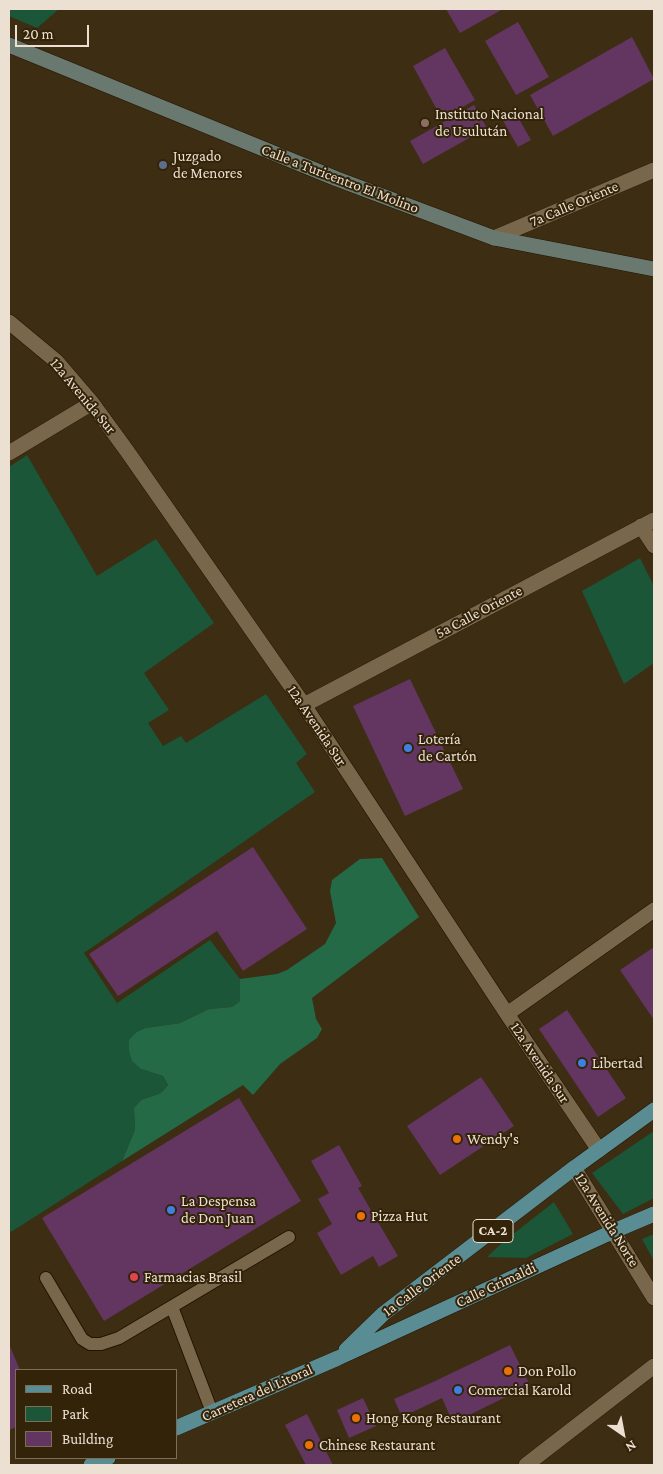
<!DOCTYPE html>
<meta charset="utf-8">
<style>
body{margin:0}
#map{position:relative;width:663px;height:1474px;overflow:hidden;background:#3d2d13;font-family:"Crimson Pro",serif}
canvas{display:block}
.frame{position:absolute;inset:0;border:10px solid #ebe0d2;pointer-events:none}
.legend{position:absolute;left:15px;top:1369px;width:162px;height:90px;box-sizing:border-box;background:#322309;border:1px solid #7c6f59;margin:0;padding:6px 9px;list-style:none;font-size:15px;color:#ebe0d2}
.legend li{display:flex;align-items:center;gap:10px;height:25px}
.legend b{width:25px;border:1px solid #7c6f59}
.north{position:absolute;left:598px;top:1409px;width:50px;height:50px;-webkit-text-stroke:4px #322309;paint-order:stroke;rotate:147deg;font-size:14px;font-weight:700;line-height:20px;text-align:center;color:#ebe0d2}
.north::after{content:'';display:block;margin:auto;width:18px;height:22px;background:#ebe0d2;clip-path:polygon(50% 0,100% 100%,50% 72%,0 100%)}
.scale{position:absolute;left:15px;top:25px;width:74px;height:22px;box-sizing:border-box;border:2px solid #ebe0d2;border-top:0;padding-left:6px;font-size:15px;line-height:18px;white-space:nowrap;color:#ebe0d2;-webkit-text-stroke:4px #322309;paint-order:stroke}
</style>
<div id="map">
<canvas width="663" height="1474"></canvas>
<div class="frame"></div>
<ul class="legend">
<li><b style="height:6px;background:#5a8c93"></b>Road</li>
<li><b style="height:14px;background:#1a5637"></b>Park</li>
<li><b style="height:14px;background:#633561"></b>Building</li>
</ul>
<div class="north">N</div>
<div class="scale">20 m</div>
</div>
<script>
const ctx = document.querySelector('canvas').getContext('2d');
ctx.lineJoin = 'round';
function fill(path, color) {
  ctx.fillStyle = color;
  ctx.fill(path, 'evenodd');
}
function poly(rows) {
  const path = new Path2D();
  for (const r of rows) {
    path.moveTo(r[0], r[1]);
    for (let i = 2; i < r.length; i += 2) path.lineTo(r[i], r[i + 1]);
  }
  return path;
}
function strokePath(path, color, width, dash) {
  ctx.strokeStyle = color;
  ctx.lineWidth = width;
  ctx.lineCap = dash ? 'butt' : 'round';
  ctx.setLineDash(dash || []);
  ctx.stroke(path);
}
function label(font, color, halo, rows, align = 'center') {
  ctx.font = font + ' "Crimson Pro",serif';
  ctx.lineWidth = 4;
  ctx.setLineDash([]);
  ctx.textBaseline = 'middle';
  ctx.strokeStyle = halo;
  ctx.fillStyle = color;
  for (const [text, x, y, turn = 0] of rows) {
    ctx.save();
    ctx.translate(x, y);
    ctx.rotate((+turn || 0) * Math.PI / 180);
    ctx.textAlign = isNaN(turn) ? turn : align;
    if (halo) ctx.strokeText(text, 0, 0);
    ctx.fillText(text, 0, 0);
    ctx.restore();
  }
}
fill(poly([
 [9,9,59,9,37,28,9,16],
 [27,455,97,576,156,539,214,623,144,673,169,710,148,723,163,746,181,736,186,743,266,694,307,754,296,763,315,792,84,953,117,1003,210,940,240,979,240,1001,232,1007,209,1009,180,1023,146,1028,141,1069,163,1076,168,1085,161,1093,141,1100,134,1108,135,1130,122,1161,11,1232,9,1228,9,467],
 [640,558,654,586,654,663,624,684,582,591],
 [654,1131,654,1198,623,1214,592,1173],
 [554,1202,573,1234,526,1258,487,1257,503,1242],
 [654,1234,654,1261,642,1239]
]), '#1a5637');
fill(poly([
 [382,858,419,917,312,998,316,1019,322,1029,317,1038,280,1064,253,1095,243,1085,122,1161,135,1130,134,1108,141,1100,161,1093,168,1085,163,1076,141,1069,132,1061,129,1051,129,1040,137,1032,146,1028,180,1023,209,1009,232,1007,240,1001,240,979,277,974,287,970,325,944,336,923,330,891,332,880,360,859]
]), '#246a46');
fill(poly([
 [446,9,503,9,460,33],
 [518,22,549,77,516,95,485,41],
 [632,37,654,79,553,136,530,95],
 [445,48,475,100,442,119,413,66],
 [474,105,487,128,423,164,410,141],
 [515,112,531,140,518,147,502,119],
 [410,679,463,789,405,816,353,706],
 [253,847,307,929,243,971,217,931,118,996,89,954],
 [654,947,654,1020,620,970],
 [567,1010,626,1098,598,1117,539,1029],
 [481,1077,514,1126,440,1175,407,1126],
 [239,1098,301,1201,104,1321,42,1218],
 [339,1145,362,1186,358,1188,398,1256,379,1267,373,1256,341,1275,317,1233,332,1224,318,1199,329,1193,311,1161],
 [9,1344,20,1370,16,1370,16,1427,9,1430],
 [510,1345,530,1385,453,1423,442,1398,402,1417,394,1399,433,1382],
 [363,1398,376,1426,349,1438,337,1410],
 [307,1414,333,1465,306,1465,285,1425]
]), '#633561');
const lane = poly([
 [46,1278,82,1339,90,1344,101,1344,119,1338,289,1237],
 [172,1307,212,1412]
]);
const street = poly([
 [494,238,654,170],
 [9,322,56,361,92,403,127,451,304,705,507,1014,599,1150],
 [9,453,92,403],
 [641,526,654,546],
 [304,705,654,520],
 [507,1014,654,910],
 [574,1168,654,1298],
 [526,1465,654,1366]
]);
const secondary = poly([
 [9,45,337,179,494,238,654,269]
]);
const primary = poly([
 [346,1350,383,1314,574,1168,654,1110],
 [176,1428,338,1358,614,1231,654,1214],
 [91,1465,108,1458]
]);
strokePath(lane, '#231400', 14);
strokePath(street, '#231400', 16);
strokePath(secondary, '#231400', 16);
strokePath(primary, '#231400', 16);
strokePath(lane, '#79674c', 12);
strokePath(street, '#79674c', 15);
strokePath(secondary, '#6a7970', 15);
strokePath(primary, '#5a8c93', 15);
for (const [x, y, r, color] of [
 [425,123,5,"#8d6e63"],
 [163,165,5,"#5c6f8a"],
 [408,748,5,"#3f7fe0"],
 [582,1063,5,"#3f7fe0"],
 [457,1139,5,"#e8710a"],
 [171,1210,5,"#3f7fe0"],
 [361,1216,5,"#e8710a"],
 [134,1277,5,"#e0444e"],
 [508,1371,5,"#e8710a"],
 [458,1390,5,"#3f7fe0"],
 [356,1418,5,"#e8710a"],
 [309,1445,5,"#e8710a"]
]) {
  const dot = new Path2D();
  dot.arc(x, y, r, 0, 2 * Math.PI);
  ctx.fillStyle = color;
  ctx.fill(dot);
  strokePath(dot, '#322309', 2);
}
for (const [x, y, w] of [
 [493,1231,40]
]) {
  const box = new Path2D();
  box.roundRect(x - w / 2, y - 11.5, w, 23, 4);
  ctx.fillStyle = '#322309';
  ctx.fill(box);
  strokePath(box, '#ebe0d2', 1);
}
label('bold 14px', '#ebe0d2', null, [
 ["CA-2",493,1231]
]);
label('15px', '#ebe0d2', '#322309', [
 ["Instituto Nacional",435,114],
 ["de Usulután",435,131],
 ["Juzgado",173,156],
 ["de Menores",173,173],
 ["Lotería",418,739],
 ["de Cartón",418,756],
 ["Libertad",592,1063],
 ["Wendy's",467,1139],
 ["La Despensa",181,1201],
 ["de Don Juan",181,1218],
 ["Pizza Hut",371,1216],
 ["Farmacias Brasil",144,1277],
 ["Don Pollo",518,1371],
 ["Comercial Karold",468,1390],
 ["Hong Kong Restaurant",366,1418],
 ["Chinese Restaurant",319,1445]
], 'left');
label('15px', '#ebe0d2', '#322309', [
 ["Calle a Turicentro El Molino",340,179,21],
 ["7a Calle Oriente",574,204,-23],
 ["12a Avenida Sur",83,396,50],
 ["5a Calle Oriente",479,612,-28],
 ["12a Avenida Sur",317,726,56],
 ["12a Avenida Sur",540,1063,56],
 ["12a Avenida Norte",607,1220,58],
 ["1a Calle Oriente",422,1285,-37],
 ["Calle Grimaldi",496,1285,-25],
 ["Carretera del Litoral",257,1393,-24]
]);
</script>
